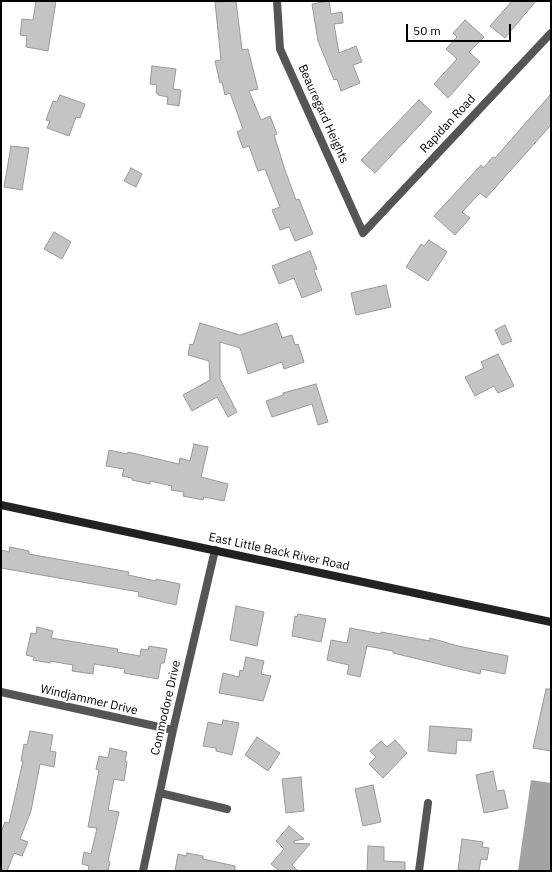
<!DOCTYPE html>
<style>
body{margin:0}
#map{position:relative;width:552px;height:872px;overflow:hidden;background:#fff;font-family:"IBM Plex Sans",sans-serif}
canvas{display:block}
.frame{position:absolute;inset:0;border:2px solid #000;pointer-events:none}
.scale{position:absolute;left:406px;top:24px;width:105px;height:18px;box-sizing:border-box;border:2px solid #000;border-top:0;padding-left:5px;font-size:12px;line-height:14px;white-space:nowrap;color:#000;-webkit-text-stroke:3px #fff;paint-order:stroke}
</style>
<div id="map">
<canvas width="552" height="872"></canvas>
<div class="frame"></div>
<div class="scale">50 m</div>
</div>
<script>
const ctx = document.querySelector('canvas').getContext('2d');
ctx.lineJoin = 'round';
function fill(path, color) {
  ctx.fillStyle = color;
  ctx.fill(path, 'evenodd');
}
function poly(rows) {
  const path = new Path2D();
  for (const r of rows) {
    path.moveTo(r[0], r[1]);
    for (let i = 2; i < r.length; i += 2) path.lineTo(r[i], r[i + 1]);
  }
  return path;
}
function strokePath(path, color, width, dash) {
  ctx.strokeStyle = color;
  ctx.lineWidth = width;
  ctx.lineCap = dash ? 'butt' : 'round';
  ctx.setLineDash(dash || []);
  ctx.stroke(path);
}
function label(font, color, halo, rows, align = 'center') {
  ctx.font = font + ' "IBM Plex Sans",sans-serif';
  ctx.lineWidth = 4;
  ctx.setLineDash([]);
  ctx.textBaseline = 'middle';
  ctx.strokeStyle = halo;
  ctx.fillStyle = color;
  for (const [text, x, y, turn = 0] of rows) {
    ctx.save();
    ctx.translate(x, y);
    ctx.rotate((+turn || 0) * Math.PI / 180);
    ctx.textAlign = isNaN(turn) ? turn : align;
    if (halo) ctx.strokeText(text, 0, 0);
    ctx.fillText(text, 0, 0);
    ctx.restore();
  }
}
fill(poly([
 [531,780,551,783,551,871,518,871]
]), '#a3a3a3');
const building = poly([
 [36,1,56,1,48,51,26,47,27,36,20,35,22,19,33,20,36,1],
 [236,1,242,50,248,49,258,89,249,91,261,120,270,116,277,134,274,135,285,170,296,200,299,199,313,234,295,241,289,227,280,230,272,210,280,207,265,169,258,171,249,146,243,148,237,132,243,129,230,93,225,95,222,82,220,83,215,61,221,60,215,2,236,1],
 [329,1,331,14,342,12,343,23,334,24,339,53,356,46,362,62,353,65,360,83,341,91,337,79,334,80,318,41,312,4,329,1],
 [512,1,536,1,505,38,490,26,512,1],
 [465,20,484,37,469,52,480,62,448,98,434,84,457,59,446,49,457,37,453,33,465,20],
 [152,66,176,69,173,89,181,90,179,106,167,104,168,97,158,95,158,93,156,93,157,85,150,84,152,66],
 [551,94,551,125,486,198,480,193,462,212,470,218,455,235,434,216,481,165,483,168,493,157,495,158,551,94],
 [60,95,85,104,80,118,76,117,69,136,47,128,50,121,46,120,53,101,57,102,60,95],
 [419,100,432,112,375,173,361,160,419,100],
 [11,146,29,148,22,190,4,187,11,146],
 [131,168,142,174,136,187,124,181,131,168],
 [54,232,71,242,62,259,44,249,54,232],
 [429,240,447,252,428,281,406,267,421,244,424,246,429,240],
 [310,251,317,269,314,270,322,290,302,298,294,278,279,284,272,266,310,251],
 [386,285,391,307,356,315,351,293,386,285],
 [200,323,240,335,277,323,282,338,292,335,295,345,298,344,304,362,284,369,282,362,248,374,240,348,220,342,220,379,237,412,228,417,217,397,192,411,183,395,210,380,209,361,188,355,190,344,193,345,200,323],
 [505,325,512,341,502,345,495,330,505,325],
 [498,354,514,386,498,393,494,386,475,396,465,377,484,368,481,362,498,354],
 [316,384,328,422,318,425,312,404,272,417,266,401,283,395,283,393,316,384],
 [194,444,208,447,201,477,228,484,224,501,204,497,203,500,183,496,184,492,171,490,172,486,150,481,150,484,132,480,132,478,122,476,124,469,106,466,109,450,127,454,128,452,179,464,180,458,190,461,194,444],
 [10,547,29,551,29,554,129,572,128,575,156,581,156,579,180,584,176,605,138,596,139,592,1,568,1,550,9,552,10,547],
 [236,606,264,612,257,646,230,640,236,606],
 [298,614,326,619,321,642,292,636,295,616,297,617,298,614],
 [37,627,53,631,51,638,118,649,117,652,140,656,141,649,148,650,149,646,167,649,164,663,161,663,158,679,124,673,125,669,94,664,93,674,72,671,73,665,50,661,50,663,33,660,34,657,26,655,31,633,36,634,37,627],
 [350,628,381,634,381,632,430,641,430,638,458,646,508,656,505,674,481,669,480,674,393,653,393,651,367,646,360,677,347,674,349,665,327,660,331,640,347,643,350,628],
 [246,657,264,661,261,674,271,676,263,701,219,693,223,673,239,677,240,670,243,671,246,657],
 [546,689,551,689,551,751,533,748,546,689],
 [223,720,239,723,232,755,216,751,216,748,203,746,208,722,222,725,223,720],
 [430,726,472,729,471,741,457,740,456,754,428,751,430,726],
 [30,731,53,735,50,751,56,752,54,767,40,764,31,811,20,839,28,842,22,856,14,853,7,871,1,871,1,832,5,822,9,823,23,761,21,761,24,744,27,745,30,731],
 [257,737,280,753,268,771,245,755,257,737],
 [395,740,407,753,383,778,369,764,376,757,370,751,381,741,387,747,395,740],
 [110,748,127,752,125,761,127,762,124,781,114,779,108,810,119,812,108,861,110,862,108,871,88,871,89,866,82,864,84,852,91,854,97,828,88,827,99,770,96,769,99,756,108,758,110,748],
 [493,771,497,791,504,790,508,808,484,813,476,775,493,771],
 [301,777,304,811,286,813,282,779,301,777],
 [373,785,381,822,363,826,355,789,373,785],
 [289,826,304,839,294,841,294,843,310,844,292,865,298,871,279,871,271,864,284,849,276,841,289,826],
 [462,839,483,842,482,847,489,848,487,860,481,859,479,871,458,870,462,839],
 [368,846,384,847,384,861,405,862,405,871,367,871,368,846],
 [187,853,203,856,203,859,235,866,235,871,175,871,178,854,186,856,187,853]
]);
fill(building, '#c4c4c4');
strokePath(building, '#999', 1);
strokePath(poly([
 [277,1,280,49,363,233,551,33],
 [1,692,173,730],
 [160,793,227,809],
 [143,871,173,730,215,550],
 [419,871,428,803]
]), '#555', 8);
strokePath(poly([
 [1,505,551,622]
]), '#222', 8);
label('12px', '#000', '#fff', [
 ["Beauregard Heights",323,114,66],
 ["Rapidan Road",448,124,-47],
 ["East Little Back River Road",279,552,12],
 ["Windjammer Drive",89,700,13],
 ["Commodore Drive",166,708,-77]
]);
</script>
